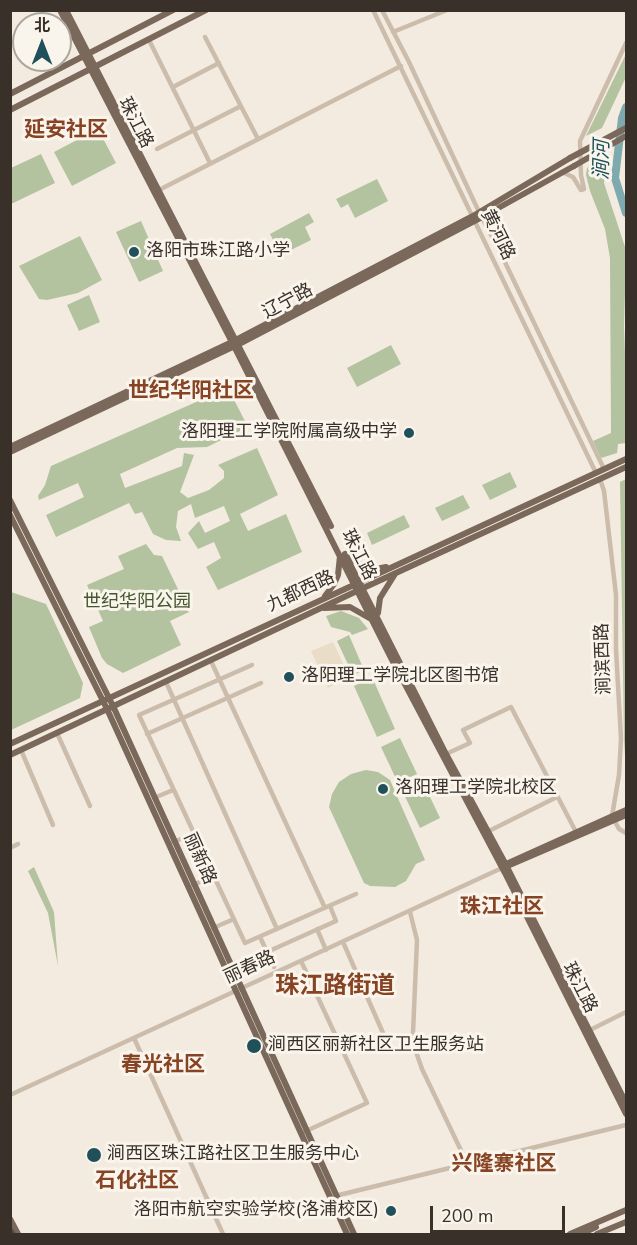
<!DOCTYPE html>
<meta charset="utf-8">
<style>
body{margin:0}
#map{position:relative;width:637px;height:1245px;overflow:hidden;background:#f3ebdf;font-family:"Nunito Sans","Noto Sans SC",sans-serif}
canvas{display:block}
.frame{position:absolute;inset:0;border:12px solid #39302a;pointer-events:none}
.north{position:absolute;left:12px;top:12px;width:60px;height:60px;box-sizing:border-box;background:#faf5ec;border:2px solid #ada69e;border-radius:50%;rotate:0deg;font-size:16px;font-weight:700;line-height:24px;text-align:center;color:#39302a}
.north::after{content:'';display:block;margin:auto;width:21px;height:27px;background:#20515a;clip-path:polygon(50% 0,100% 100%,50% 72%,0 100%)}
.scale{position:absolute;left:430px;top:1206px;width:135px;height:27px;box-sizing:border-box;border:3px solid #39302a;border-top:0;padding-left:8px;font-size:18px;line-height:21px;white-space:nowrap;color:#39302a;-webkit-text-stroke:4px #faf5ec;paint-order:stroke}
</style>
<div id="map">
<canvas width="637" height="1245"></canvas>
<div class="frame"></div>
<div class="north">北</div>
<div class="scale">200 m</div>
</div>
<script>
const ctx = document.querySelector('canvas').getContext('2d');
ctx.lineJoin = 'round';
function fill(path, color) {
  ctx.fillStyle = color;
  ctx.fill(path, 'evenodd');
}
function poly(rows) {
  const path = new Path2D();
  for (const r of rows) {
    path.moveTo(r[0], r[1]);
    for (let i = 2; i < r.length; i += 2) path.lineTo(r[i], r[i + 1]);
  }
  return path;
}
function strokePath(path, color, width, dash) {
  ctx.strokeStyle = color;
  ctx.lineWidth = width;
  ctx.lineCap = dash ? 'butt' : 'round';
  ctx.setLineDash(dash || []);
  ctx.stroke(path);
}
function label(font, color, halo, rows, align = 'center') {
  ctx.font = font + ' "Nunito Sans","Noto Sans SC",sans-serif';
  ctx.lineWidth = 6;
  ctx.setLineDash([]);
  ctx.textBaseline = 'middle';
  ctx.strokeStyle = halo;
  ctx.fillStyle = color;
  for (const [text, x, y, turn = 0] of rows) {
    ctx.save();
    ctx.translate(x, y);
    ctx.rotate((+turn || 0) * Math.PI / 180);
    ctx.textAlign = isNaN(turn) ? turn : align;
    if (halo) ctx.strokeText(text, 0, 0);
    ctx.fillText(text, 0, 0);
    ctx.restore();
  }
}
fill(poly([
 [626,54,626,77,602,128,586,136],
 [98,129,116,163,72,186,54,152],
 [41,154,55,183,11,204,11,168],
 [607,156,604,183,625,247,626,259,624,326,626,381,626,443,618,444,617,453,601,458,593,441,611,433,610,258,605,229,590,191,586,175,587,168],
 [377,179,388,201,355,218,348,204,341,208,336,199],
 [309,213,314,222,305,227,311,240,281,255,270,234],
 [141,221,163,271,139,282,116,232],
 [80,236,102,280,78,293,47,300,39,299,19,266],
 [89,295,100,322,79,331,67,305],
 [391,345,401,364,357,387,347,368],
 [228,388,248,427,207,447,177,448,120,474,125,488,182,466,184,453,194,455,180,492,188,498,209,490,224,478,224,471,218,465,257,448,278,495,240,514,248,531,286,514,302,552,218,590,206,567,221,558,214,542,198,549,188,533,199,521,205,533,230,521,224,506,195,518,191,504,178,511,176,527,181,541,166,540,153,534,142,512,135,514,129,503,56,537,46,515,84,497,78,483,39,500,38,496,45,485,51,466],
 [510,472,517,487,490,500,482,485],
 [626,479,626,771,624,740,620,482],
 [463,495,470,508,442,521,435,508],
 [404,515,410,527,372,545,367,533],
 [146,544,154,555,162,556,189,612,170,621,181,645,123,673,107,664,102,658,89,627,103,621,87,585,124,569,118,556],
 [11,592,46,604,83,683,80,698,11,730],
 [341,611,359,618,368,629,352,635,350,632,331,627,326,616],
 [349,635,364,670,353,675,337,641],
 [372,677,395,729,377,737,354,686],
 [400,738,417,774,398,783,381,747],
 [366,770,378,772,390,780,425,860,416,864,406,881,395,887,370,886,364,883,329,807,332,794,339,782,351,774],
 [420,776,440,818,420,828,400,786],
 [34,867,54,912,58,966,48,913,28,871]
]), '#b3c29f');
fill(poly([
 [333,642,350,678,328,688,311,651]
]), '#eaddc7');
strokePath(poly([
 [621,10,626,12]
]), '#7ea9af', 1.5);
strokePath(poly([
 [626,107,622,118,615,178,626,213]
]), '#7ea9af', 8);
strokePath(poly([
 [373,10,596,473],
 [382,10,409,62,479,212,502,256,604,469],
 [393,32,447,10],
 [205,37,258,139],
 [149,40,210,163],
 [173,87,219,63],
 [157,149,241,106],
 [562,172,573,177,581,190,584,189],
 [584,189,581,175,580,141,626,43],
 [159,190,401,66],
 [600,479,604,491,616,595,616,649,621,739,619,775,612,816,619,829,626,833],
 [211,661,325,908],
 [252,665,139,715,245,943,356,894],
 [166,682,277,929],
 [57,733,90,806],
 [147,734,261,683],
 [21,750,53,825],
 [446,754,470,743,463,730,511,707,576,832],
 [154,798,173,790],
 [489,831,557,797],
 [173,842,194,834],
 [10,848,18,844],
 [193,885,213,876],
 [410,912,417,940,413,1033,414,1046,422,1069,467,1163],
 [213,928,234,919],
 [317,929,326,950],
 [260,937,274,967],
 [343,942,383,1033],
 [267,952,336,921,330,906],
 [301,961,367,1103,304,1132],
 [590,1030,626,1012],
 [134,1038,223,1234],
 [10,1095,502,868],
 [335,1196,626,1125]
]), '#cbbcab', 4.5);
strokePath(poly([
 [60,10,232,342,391,658,505,873,626,1114],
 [66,10,331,526],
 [10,94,173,10],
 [10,110,206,10],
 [10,447,232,342,473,216,570,158],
 [10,452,239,344,482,217,574,166],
 [10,500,113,706,354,1234],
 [10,515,107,709,347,1234],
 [345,554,446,754,505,863,626,1103],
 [348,557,363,566,376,569,386,567],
 [325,596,334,584,338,575,340,556],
 [324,608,350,607,371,619],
 [378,613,380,598,395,574],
 [10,744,626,459],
 [10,755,359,590,626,467],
 [504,865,626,810],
 [505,867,626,815],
 [10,1219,18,1234],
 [570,1234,626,1210],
 [581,1234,596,1227],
 [597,1234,626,1222]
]), '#7a685b', 6);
strokePath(poly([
 [10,1231,12,1234]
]), '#594b41', 7);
strokePath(poly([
 [570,158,626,128],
 [574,166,626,136]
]), '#7a685b', 6);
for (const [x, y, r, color] of [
 [134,252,6,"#20515a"],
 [409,433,6,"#20515a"],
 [289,677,6,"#20515a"],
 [383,789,6,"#20515a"],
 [254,1046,8,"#20515a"],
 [94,1155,8,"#20515a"],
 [391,1211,6,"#20515a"]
]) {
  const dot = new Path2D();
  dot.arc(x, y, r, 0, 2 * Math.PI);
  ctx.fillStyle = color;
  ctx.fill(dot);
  strokePath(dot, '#faf5ec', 2);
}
label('18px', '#39302a', '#faf5ec', [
 ["珠江路",135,123,63],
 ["黄河路",497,235,64],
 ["辽宁路",288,302,-28],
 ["珠江路",358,555,63],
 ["九都西路",301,592,-25],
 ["涧滨西路",604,659,-92],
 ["丽新路",199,859,66],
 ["丽春路",250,968,-25],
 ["珠江路",579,988,63]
]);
label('18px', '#39302a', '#faf5ec', [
 ["洛阳市珠江路小学",146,252],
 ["洛阳理工学院附属高级中学",397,433,"right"],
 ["洛阳理工学院北区图书馆",301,677],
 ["洛阳理工学院北校区",395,789],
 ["涧西区丽新社区卫生服务站",268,1046],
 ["涧西区珠江路社区卫生服务中心",107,1155],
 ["洛阳市航空实验学校(洛浦校区)",379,1211,"right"]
], 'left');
label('18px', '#44572e', '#faf5ec', [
 ["世纪华阳公园",137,603]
]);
label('italic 20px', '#20515a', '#faf5ec', [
 ["涧河",603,160,-89]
]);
label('bold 21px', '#874424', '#faf5ec', [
 ["延安社区",66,131],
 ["世纪华阳社区",191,392],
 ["珠江社区",502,908],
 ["春光社区",163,1066],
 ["兴隆寨社区",504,1165],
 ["石化社区",137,1182]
]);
label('bold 24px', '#874424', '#faf5ec', [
 ["珠江路街道",335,987]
]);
</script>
